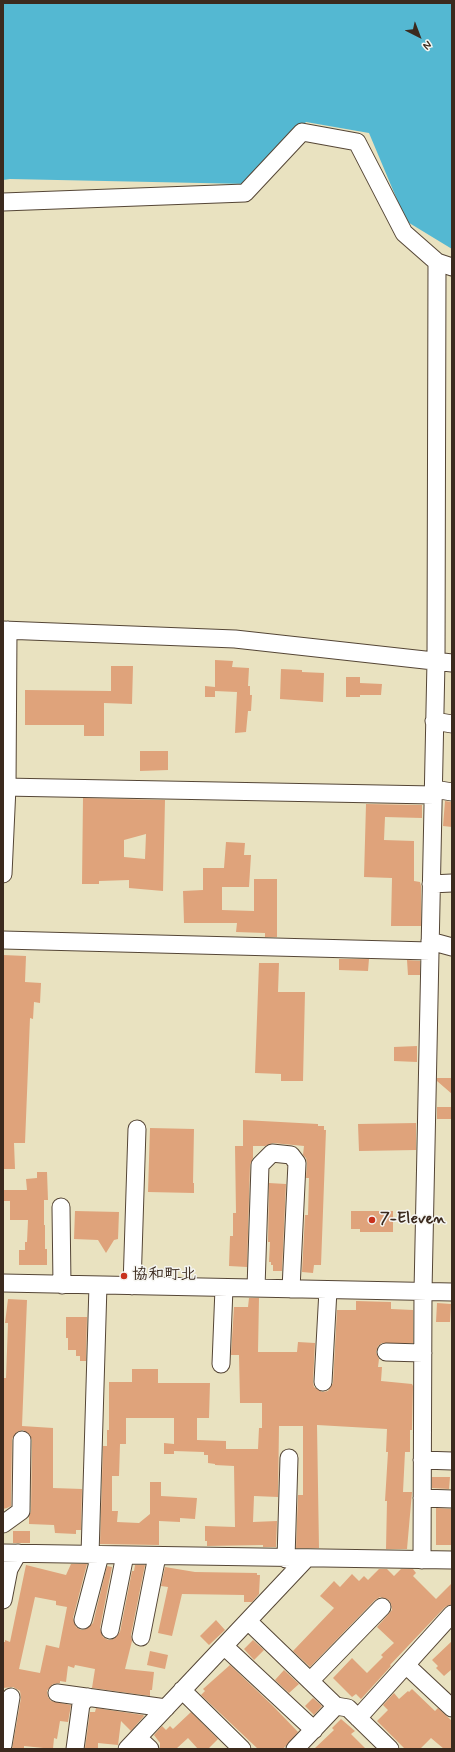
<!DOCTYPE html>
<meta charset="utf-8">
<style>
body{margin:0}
#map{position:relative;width:455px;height:1752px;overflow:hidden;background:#e9e2c0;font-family:Mynerve,sans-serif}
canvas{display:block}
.frame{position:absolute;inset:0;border:4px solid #3b2a1e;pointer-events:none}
.north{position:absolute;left:399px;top:16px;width:40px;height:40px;-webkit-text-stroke:3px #f6f6f2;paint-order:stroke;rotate:138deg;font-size:11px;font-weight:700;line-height:16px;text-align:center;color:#3b2a1e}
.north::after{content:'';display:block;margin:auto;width:14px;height:18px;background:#3b2a1e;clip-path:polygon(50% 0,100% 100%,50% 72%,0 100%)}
</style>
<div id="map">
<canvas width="455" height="1752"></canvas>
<div class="frame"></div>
<div class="north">N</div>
</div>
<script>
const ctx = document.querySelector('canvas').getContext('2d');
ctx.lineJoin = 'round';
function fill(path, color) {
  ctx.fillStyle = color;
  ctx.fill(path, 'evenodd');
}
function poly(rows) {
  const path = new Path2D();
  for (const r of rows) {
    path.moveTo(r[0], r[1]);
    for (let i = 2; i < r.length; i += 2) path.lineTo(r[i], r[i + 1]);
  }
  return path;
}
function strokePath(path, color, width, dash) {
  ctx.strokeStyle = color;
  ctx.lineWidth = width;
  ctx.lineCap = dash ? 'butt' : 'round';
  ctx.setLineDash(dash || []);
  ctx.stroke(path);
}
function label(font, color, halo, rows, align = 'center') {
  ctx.font = font + ' Mynerve,"Klee One",sans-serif';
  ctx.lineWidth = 3;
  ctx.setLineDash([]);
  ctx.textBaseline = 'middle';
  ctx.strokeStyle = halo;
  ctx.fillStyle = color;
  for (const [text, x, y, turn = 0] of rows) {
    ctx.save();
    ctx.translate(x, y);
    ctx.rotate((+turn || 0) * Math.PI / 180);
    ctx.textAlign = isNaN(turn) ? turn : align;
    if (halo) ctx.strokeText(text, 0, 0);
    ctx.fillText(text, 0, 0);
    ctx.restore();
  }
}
fill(poly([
 [3,3,452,3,452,249,406,221,369,133,306,122,248,184,10,179,3,180]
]), '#54b8d2');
fill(poly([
 [215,660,233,661,232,667,249,668,248,686,250,686,250,695,252,695,251,711,248,711,246,732,235,733,237,692,215,691,215,697,205,697,205,686,215,687],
 [111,666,133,666,132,704,104,703,104,736,84,736,84,725,25,725,25,690,111,691],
 [281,669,302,670,302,672,324,673,323,702,280,699],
 [346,677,360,677,360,683,382,684,381,695,360,695,360,697,346,697],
 [140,751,168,751,168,770,140,771],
 [83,798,165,800,163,891,129,888,129,880,99,881,99,884,82,884],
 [146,834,145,859,124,857,124,840],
 [445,801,452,802,452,827,443,826],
 [366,804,422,805,422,818,385,817,384,840,414,841,414,881,420,882,421,886,421,926,391,926,392,878,364,877],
 [226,842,245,843,244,855,251,855,249,887,222,887,222,910,254,911,254,879,277,879,277,937,265,937,265,933,236,932,237,923,184,923,183,891,203,890,203,868,224,868],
 [3,955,26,956,25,982,41,983,40,1003,34,1002,33,1019,30,1018,25,1143,14,1143,15,1169,3,1169],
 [339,959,369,959,368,971,339,970],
 [407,960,420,961,420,975,408,975],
 [259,963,279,963,278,992,305,992,303,1081,281,1081,281,1074,255,1073],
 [417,1046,417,1062,394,1061,394,1047],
 [437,1078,452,1078,452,1094,437,1081],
 [437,1107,452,1107,452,1119,437,1119],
 [243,1120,318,1124,318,1126,324,1126,324,1130,326,1130,321,1265,314,1265,313,1273,302,1272,305,1215,308,1215,309,1178,306,1178,307,1163,306,1158,303,1155,304,1146,273,1143,265,1146,253,1146,253,1158,250,1165,247,1267,229,1266,230,1236,233,1236,233,1213,236,1213,235,1146,243,1146],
 [416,1123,416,1150,359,1151,358,1124],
 [150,1128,194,1129,193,1183,194,1183,194,1193,148,1192],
 [37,1172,47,1172,48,1200,44,1200,44,1225,45,1225,45,1249,47,1249,47,1265,19,1265,19,1250,25,1250,25,1242,27,1242,28,1220,10,1220,10,1201,3,1201,3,1190,27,1190,26,1179,37,1178],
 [269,1183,286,1184,282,1271,273,1271,273,1265,271,1265,271,1262,269,1262,270,1242,268,1242],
 [75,1211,119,1212,118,1239,114,1240,106,1253,98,1240,74,1239],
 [351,1211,393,1211,393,1232,360,1232,360,1229,351,1229],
 [249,1298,259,1298,258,1352,297,1352,298,1342,315,1343,313,1382,314,1387,322,1392,328,1391,333,1383,337,1310,356,1310,356,1301,391,1302,391,1309,413,1310,413,1343,382,1343,378,1346,376,1352,379,1359,378,1367,382,1367,381,1381,412,1384,413,1386,412,1430,410,1430,410,1452,405,1452,403,1492,412,1492,407,1549,386,1549,387,1501,385,1501,388,1452,386,1452,387,1429,317,1425,319,1548,296,1548,298,1495,303,1495,303,1426,279,1426,278,1497,254,1496,253,1522,277,1521,276,1547,263,1547,263,1545,207,1546,207,1541,205,1541,205,1526,235,1527,234,1466,215,1465,215,1464,208,1463,208,1455,204,1455,204,1452,174,1451,174,1454,164,1454,164,1443,174,1444,174,1418,126,1418,126,1444,120,1444,119,1476,112,1476,112,1511,118,1511,117,1522,139,1523,150,1514,150,1482,161,1482,161,1496,197,1498,195,1519,180,1518,180,1522,159,1521,159,1545,100,1544,103,1446,107,1446,107,1430,109,1430,109,1382,132,1382,132,1369,158,1369,158,1383,210,1383,209,1418,197,1418,197,1440,226,1441,226,1449,258,1449,259,1428,262,1428,262,1403,240,1403,239,1355,231,1355,234,1307,248,1307],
 [8,1299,27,1300,22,1426,53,1428,53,1488,82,1489,81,1530,76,1530,76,1534,55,1533,54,1525,29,1524,29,1517,31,1511,32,1440,30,1435,23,1430,17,1432,12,1439,11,1506,7,1508,3,1509,3,1378,6,1378,8,1323,5,1323],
 [437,1303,451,1304,450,1322,436,1322],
 [66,1317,87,1317,86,1361,80,1361,80,1356,76,1356,76,1350,68,1350,68,1338,66,1338],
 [432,1477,450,1477,449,1489,432,1488],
 [436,1508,452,1509,452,1545,436,1545],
 [13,1531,30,1531,30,1543,13,1543],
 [71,1564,87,1564,73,1618,76,1627,81,1630,86,1629,93,1623,107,1566,112,1567,100,1628,103,1637,108,1640,114,1639,120,1632,132,1571,134,1571,135,1565,145,1565,131,1635,132,1641,125,1669,154,1672,152,1690,150,1690,150,1696,92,1688,95,1669,75,1665,74,1668,68,1666,66,1682,60,1681,60,1683,53,1684,47,1691,48,1697,51,1701,71,1705,68,1722,60,1721,57,1739,54,1738,53,1749,24,1746,24,1749,12,1749,21,1698,20,1691,13,1687,3,1688,3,1642,5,1642,5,1640,10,1642,26,1565,66,1575],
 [35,1597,56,1601,56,1605,67,1607,59,1648,46,1645,40,1673,19,1669],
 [165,1567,195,1572,257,1573,257,1575,260,1575,259,1594,252,1602,244,1602,244,1595,182,1594,172,1636,158,1633,168,1587,161,1586],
 [379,1569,387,1569,394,1576,401,1569,413,1569,416,1573,413,1576,436,1599,452,1583,452,1604,445,1607,390,1665,391,1666,361,1699,356,1694,352,1697,333,1678,352,1658,367,1673,383,1657,381,1655,394,1643,377,1627,392,1610,391,1604,389,1600,380,1597,375,1600,310,1667,293,1651,334,1608,320,1596,334,1581,340,1587,352,1574,359,1581,364,1576,368,1580],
 [216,1620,225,1630,209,1645,200,1636],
 [253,1640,264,1650,254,1660,244,1649],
 [452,1641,452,1669,444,1676,436,1668,438,1666,432,1660],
 [150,1651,168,1655,165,1669,147,1665],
 [230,1665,272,1705,298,1732,283,1749,258,1749,201,1695,205,1691,203,1689],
 [284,1670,299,1684,289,1693,275,1680],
 [412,1689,435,1711,438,1708,452,1721,452,1749,444,1749,431,1738,420,1749,405,1749,377,1721,388,1710,383,1705,394,1693,399,1699,408,1691,409,1692],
 [313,1698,322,1706,314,1715,305,1706],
 [96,1708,143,1715,144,1716,131,1731,121,1721,118,1745,98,1743,98,1749,85,1748,90,1712,95,1712],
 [191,1712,218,1739,208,1749,198,1749,188,1738,176,1749,160,1749,160,1743,154,1735,162,1726,166,1730,170,1726,173,1729],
 [341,1719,355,1731,351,1734,366,1749,314,1749,334,1730,332,1728]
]), '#dfa37b');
const minor = poly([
 [3,202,245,193,302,132,357,142,404,233,437,262,452,267],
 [3,630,235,639,452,663],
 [434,721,452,724],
 [3,787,434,795],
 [434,789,452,792],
 [3,874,7,787,8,630],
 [431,884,452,883],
 [3,940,430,951],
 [430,941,452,947],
 [61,1207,62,1285],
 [3,1283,452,1292],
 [132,1286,137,1129],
 [256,1288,260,1165,272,1153,291,1155,297,1163,291,1289],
 [386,1352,423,1353],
 [221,1364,224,1288],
 [323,1382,328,1290],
 [422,1460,452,1461],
 [422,1498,452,1499],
 [3,1524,21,1511,22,1440],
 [3,1553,452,1560],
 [90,1555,98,1285],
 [286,1559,289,1458],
 [422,1560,423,1291,436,661,437,262],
 [3,1600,9,1569,18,1553],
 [83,1620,100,1555],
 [248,1621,336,1706],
 [110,1630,125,1555],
 [141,1637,157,1556],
 [224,1646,314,1730],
 [406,1665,452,1708],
 [310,1681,382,1607],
 [182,1690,242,1749],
 [57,1693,166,1708],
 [358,1718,452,1614],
 [138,1738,150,1749],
 [3,1745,11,1697],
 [75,1749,81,1704,88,1697],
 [127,1749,306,1559],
 [295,1749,336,1706,348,1708,390,1749]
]);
strokePath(minor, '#554636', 19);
strokePath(minor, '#fff', 17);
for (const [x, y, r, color] of [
 [372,1220,4,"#c8321e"],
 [124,1276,4,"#c8321e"]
]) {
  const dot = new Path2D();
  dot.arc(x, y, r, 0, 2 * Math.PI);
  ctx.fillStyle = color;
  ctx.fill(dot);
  strokePath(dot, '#f6f6f2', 1.5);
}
label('bold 16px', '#3b2a1e', '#f6f6f2', [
 ["7-Eleven",380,1220],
 ["協和町北",132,1276]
], 'left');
</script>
